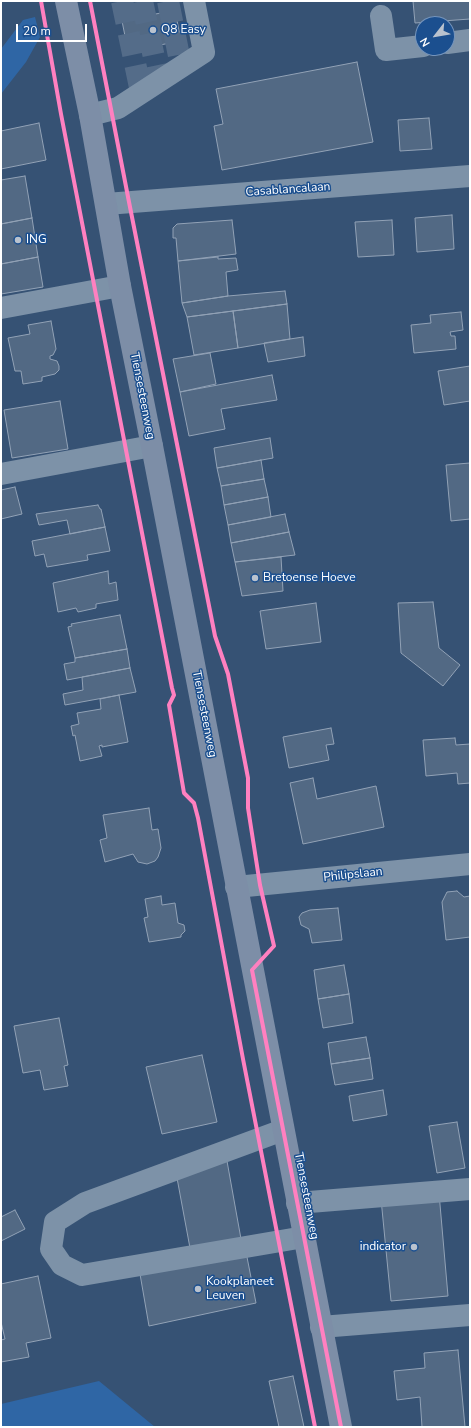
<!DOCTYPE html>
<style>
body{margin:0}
#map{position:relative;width:471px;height:1428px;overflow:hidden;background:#365274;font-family:"Nunito Sans",sans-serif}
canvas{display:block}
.frame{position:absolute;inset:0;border:2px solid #fff;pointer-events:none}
.north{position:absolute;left:415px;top:16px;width:40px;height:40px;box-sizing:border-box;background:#1b4f8f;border:1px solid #7695bc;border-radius:50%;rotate:239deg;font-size:11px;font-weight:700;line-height:16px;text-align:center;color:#fff}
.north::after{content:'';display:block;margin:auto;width:14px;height:18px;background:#b9c2ce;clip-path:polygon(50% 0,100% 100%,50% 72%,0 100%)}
.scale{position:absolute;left:16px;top:24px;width:71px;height:18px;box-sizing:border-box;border:2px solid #fff;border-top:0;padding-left:5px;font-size:12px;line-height:14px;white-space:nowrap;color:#fff;-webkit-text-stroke:3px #1b4f8f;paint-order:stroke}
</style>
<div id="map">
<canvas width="471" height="1428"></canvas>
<div class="frame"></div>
<div class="north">N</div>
<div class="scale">20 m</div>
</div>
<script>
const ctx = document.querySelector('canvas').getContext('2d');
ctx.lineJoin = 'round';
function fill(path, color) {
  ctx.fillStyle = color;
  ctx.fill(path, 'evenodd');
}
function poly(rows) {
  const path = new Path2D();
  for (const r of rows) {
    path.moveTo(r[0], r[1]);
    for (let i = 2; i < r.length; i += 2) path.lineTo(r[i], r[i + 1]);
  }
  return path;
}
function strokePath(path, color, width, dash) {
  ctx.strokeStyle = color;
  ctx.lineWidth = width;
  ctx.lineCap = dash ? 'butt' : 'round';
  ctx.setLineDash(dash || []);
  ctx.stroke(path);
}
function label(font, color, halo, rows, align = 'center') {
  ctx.font = font + ' "Nunito Sans",sans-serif';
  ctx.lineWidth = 3;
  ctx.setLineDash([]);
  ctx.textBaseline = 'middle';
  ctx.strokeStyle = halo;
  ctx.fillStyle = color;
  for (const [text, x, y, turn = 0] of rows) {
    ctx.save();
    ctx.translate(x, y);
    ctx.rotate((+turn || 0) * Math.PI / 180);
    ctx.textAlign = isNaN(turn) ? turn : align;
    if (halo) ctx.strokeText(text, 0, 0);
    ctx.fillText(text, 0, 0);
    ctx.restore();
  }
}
fill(poly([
 [35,17,40,37,26,62,1,94,1,49,23,20],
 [99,1381,155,1427,1,1427,1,1404]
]), '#2f66a5');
const building = poly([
 [413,1,470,1,470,19,415,23,413,1],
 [175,10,181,41,128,51,122,21,175,10],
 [357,62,373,142,222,170,214,126,223,124,216,89,357,62],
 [429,118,432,149,400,151,398,120,429,118],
 [39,123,46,160,1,169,1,131,39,123],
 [25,176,32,218,1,224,1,180,25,176],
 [452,215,454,249,417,252,415,218,452,215],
 [32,218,38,257,1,264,1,224,32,218],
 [232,220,236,254,178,261,176,238,173,238,173,228,177,224,232,220],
 [392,220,394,255,358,257,355,222,392,220],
 [38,257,43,287,1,294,1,264,38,257],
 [218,257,218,259,236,258,238,270,226,272,228,296,182,303,178,261,218,257],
 [285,291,287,304,187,317,182,303,228,296,285,291],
 [287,304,290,339,238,348,233,311,287,304],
 [233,311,238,348,194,355,187,317,233,311],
 [461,312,463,330,450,332,451,336,455,336,456,349,414,353,411,325,431,323,430,315,461,312],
 [51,321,56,349,53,355,50,356,50,359,57,361,59,366,59,370,55,374,42,377,42,381,23,384,21,371,15,371,8,338,30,334,28,325,51,321],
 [303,337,305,356,268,362,264,343,303,337],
 [210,353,216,384,180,392,173,359,210,353],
 [470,366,470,401,444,405,438,371,470,366],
 [272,375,277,400,221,409,225,429,189,436,180,392,272,375],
 [60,401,68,449,12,458,4,410,60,401],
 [270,438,273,458,217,468,214,448,270,438],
 [261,460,264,479,221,486,217,468,261,460],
 [470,463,470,519,451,521,446,465,470,463],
 [264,479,268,497,224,505,221,486,264,479],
 [15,487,22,514,1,519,1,490,15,487],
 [268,497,271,517,228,525,224,505,268,497],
 [98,505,100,509,101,509,105,527,70,534,67,520,39,525,36,514,98,505],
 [285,514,289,532,231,543,228,525,285,514],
 [105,527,110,551,87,555,88,560,47,567,44,554,35,556,32,541,105,527],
 [289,532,295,555,235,562,231,543,289,532],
 [281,557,283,591,242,596,235,562,281,557],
 [108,571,109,584,116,582,118,600,96,604,96,608,78,612,76,608,58,612,53,583,108,571],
 [433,602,439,648,460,665,443,686,401,653,398,603,433,602],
 [316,603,321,642,266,649,260,611,316,603],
 [120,615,127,649,75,658,68,627,72,626,71,624,120,615],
 [127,649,130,668,67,680,64,664,75,662,75,658,127,649],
 [130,668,136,692,65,705,63,694,83,690,82,677,130,668],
 [119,695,128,742,102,747,102,745,99,746,102,756,80,761,75,735,73,736,71,726,79,724,77,713,101,709,100,699,119,695],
 [331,728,334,744,326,745,329,760,289,768,283,737,331,728],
 [455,738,456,745,470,744,470,783,458,784,457,773,426,776,423,740,455,738],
 [313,778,317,799,376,786,384,827,303,844,290,783,313,778],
 [149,808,152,830,158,829,161,848,158,857,155,861,147,864,138,862,133,854,105,862,100,840,107,838,103,815,149,808],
 [457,891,464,897,470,896,470,937,446,940,442,902,447,892,457,891],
 [161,896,162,905,175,903,178,923,184,925,185,931,181,935,181,937,149,942,144,918,148,917,145,899,161,896],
 [338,908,342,940,312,943,309,929,301,925,299,917,302,913,310,910,338,908],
 [344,965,349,994,318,999,314,970,344,965],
 [349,994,353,1023,323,1028,318,999,349,994],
 [59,1018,68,1065,64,1066,68,1086,44,1090,40,1070,23,1073,14,1026,59,1018],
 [366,1037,370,1058,331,1064,328,1043,366,1037],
 [202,1055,217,1122,162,1134,146,1067,202,1055],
 [370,1058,373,1079,335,1085,331,1064,370,1058],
 [383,1090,387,1115,353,1121,349,1096,383,1090],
 [457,1122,465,1168,437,1173,429,1126,457,1122],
 [227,1161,241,1239,190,1248,177,1178,227,1161],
 [439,1193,448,1296,391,1301,381,1199,439,1193],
 [15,1210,25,1229,1,1241,1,1217,15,1210],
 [246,1252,256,1303,149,1326,140,1274,246,1252],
 [38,1276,51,1338,26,1343,29,1357,1,1362,1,1340,5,1339,1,1322,1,1284,38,1276],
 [458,1350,465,1427,422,1427,420,1397,397,1400,394,1371,425,1368,424,1353,458,1350],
 [293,1376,304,1427,279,1427,269,1381,293,1376]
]);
fill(building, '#526984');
strokePath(building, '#92a2b6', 1);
strokePath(poly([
 [122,1,141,92],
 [142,1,159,81],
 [168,1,181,66]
]), '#546c89', 22, [22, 11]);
strokePath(poly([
 [381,16,386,50,423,46],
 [447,43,470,40],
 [90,115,118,108,204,52,194,1],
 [106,204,470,176],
 [1,308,120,286],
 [1,474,152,446],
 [236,887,470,864],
 [283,1130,85,1203,55,1222,51,1249,62,1265,82,1275,304,1237],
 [297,1203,470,1189],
 [321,1327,470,1315]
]), '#7d92a8', 22);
strokePath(poly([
 [66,1,90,115,120,286,152,446,341,1427]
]), '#7d8ea7', 22);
strokePath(poly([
 [41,1,61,114,172,688,174,695,169,705,184,793,194,803,198,818,243,1059,315,1427],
 [90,1,129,202,215,636,228,674,248,778,248,808,260,885,274,946,252,970,341,1427]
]), '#ff80c0', 4);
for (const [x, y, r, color] of [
 [153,30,4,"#b9c2ce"],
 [18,240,4,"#b9c2ce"],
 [255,578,4,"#b9c2ce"],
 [414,1247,4,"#b9c2ce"],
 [198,1289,4,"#b9c2ce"]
]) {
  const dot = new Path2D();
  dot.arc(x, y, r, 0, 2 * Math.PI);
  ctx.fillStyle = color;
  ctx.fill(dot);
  strokePath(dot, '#1b4f8f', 1.5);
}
label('12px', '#fff', '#1b4f8f', [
 ["Q8 Easy",161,30],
 ["ING",26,240],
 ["Bretoense Hoeve",263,578],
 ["indicator",406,1247,"right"],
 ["Kookplaneet",206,1282],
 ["Leuven",206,1296]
], 'left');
label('12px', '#fff', '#1b4f8f', [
 ["Casablancalaan",288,190,-4],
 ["Tiensesteenweg",142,396,79],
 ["Tiensesteenweg",204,714,79],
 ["Philipslaan",353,875,-6],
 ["Tiensesteenweg",306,1196,79]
]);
</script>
